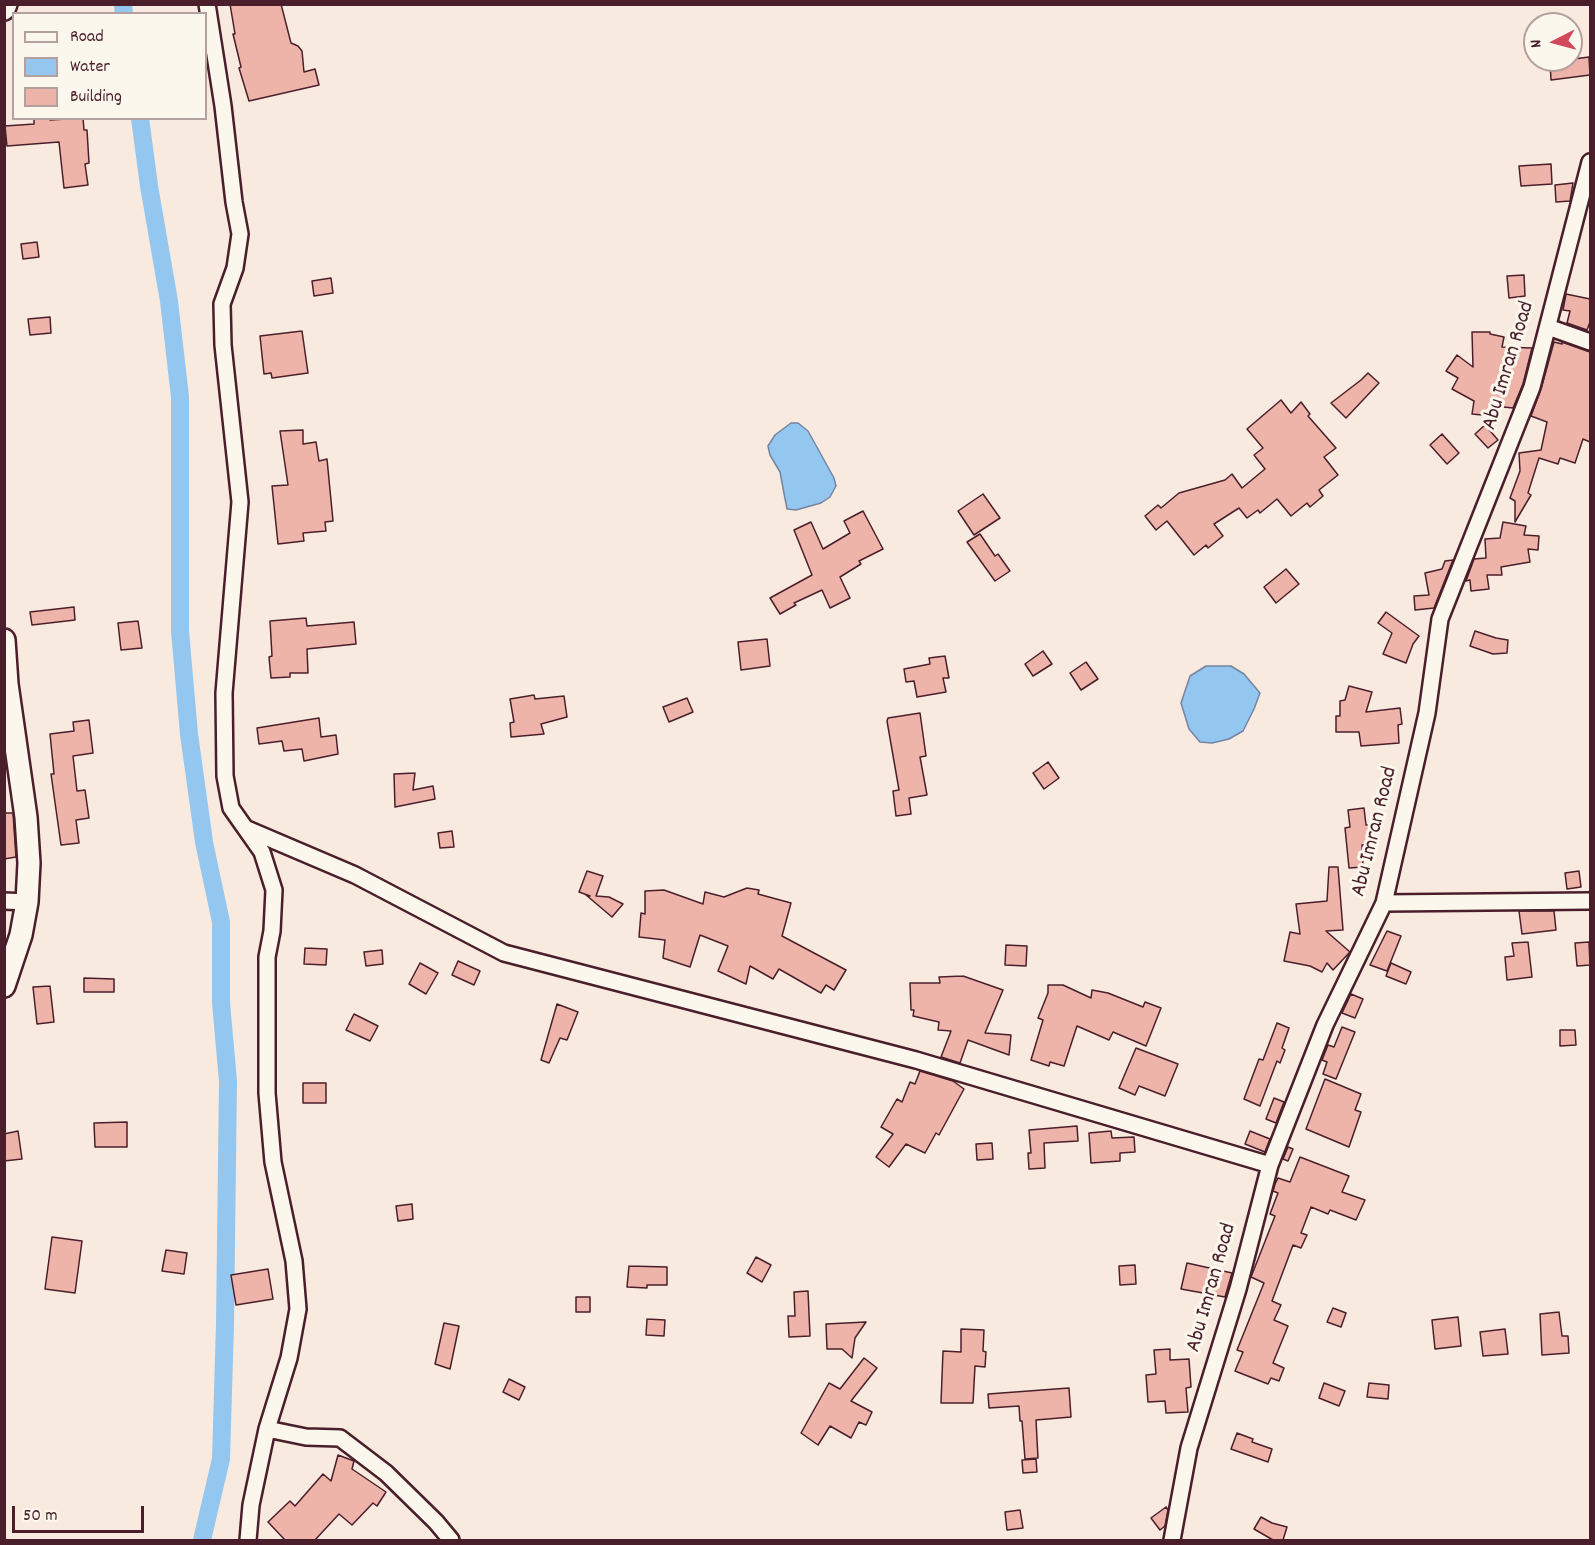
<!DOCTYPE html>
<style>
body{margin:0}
#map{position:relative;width:1595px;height:1545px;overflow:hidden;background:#f8eadf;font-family:Dekko,sans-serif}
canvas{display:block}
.frame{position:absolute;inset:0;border:6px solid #4a1f2b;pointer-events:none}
.legend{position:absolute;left:12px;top:12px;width:195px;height:108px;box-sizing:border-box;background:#fbf7ec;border:2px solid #b4a19f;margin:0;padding:8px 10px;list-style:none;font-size:18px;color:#4a1f2b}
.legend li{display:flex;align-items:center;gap:12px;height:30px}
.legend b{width:30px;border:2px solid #b4a19f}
.north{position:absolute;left:1523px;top:12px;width:60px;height:60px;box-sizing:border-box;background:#fbf7ec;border:2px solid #b4a19f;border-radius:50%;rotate:264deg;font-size:16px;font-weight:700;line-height:24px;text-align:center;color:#4a1f2b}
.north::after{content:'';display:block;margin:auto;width:21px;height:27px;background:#d1495b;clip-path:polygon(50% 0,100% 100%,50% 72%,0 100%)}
.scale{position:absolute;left:12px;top:1506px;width:132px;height:27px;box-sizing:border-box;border:3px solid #4a1f2b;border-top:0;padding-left:8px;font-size:18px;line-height:21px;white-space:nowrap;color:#4a1f2b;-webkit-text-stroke:4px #fbf7ec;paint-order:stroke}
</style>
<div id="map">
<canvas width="1595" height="1545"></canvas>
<div class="frame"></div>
<ul class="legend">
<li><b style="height:8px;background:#fbf7ec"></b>Road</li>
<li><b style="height:16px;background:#93c7f0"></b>Water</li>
<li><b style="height:16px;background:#eeb4aa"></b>Building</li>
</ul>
<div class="north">N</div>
<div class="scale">50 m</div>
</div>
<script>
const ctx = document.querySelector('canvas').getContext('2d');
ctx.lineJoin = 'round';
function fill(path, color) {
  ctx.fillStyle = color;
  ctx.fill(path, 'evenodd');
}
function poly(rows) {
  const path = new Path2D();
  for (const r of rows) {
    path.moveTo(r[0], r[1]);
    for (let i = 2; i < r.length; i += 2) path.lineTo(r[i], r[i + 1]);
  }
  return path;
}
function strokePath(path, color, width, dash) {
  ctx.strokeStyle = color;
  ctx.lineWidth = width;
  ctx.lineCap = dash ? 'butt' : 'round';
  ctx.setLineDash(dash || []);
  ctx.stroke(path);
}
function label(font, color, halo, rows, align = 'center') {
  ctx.font = font + ' Dekko,sans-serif';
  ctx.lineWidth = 6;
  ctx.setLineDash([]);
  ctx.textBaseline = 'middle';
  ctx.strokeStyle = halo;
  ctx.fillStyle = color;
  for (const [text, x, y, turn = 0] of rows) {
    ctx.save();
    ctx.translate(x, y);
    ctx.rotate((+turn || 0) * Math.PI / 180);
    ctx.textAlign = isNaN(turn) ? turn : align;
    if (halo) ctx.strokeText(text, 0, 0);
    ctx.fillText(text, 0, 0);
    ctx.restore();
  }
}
const water = poly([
 [791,423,798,423,808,431,834,478,836,486,830,497,821,503,796,510,787,509,780,472,770,455,768,446,775,435,791,423],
 [1206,666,1231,666,1244,674,1260,693,1254,709,1243,731,1229,739,1212,743,1200,742,1189,729,1181,703,1190,676,1206,666]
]);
fill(water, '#93c7f0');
strokePath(water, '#7684a1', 1.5);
strokePath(poly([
 [123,4,124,14],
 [140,118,149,186,169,301,180,397,180,631,189,734,204,842,221,922,221,1003,228,1081,225,1324,221,1459,202,1540]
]), '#93c7f0', 18);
const building = poly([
 [230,4,281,4,291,43,298,46,302,51,304,72,315,69,319,85,249,101,239,68,241,67,233,34,235,34,230,4],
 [1589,57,1590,75,1551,80,1550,62,1589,57],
 [34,118,50,118,50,120,83,118,84,130,87,130,89,163,85,164,88,185,64,188,59,142,7,146,5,126,34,124,34,118],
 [1551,164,1552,184,1521,186,1519,166,1551,164],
 [1573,183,1570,201,1556,202,1555,185,1573,183],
 [37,242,39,257,23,259,21,244,37,242],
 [1524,275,1525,296,1509,298,1507,276,1524,275],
 [331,278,333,293,314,296,312,281,331,278],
 [1566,294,1590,299,1590,322,1587,330,1567,323,1570,311,1563,310,1566,294],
 [50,317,51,333,30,335,28,319,50,317],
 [302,331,308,373,272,378,271,373,264,374,260,336,302,331],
 [1472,332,1490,332,1490,334,1504,337,1502,347,1532,348,1523,384,1513,408,1494,406,1492,416,1472,414,1474,401,1452,389,1458,378,1446,371,1457,355,1473,367,1472,332],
 [1554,342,1562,344,1562,342,1590,352,1590,442,1583,439,1575,463,1560,458,1558,464,1539,458,1528,493,1531,495,1515,522,1515,501,1510,498,1520,471,1519,453,1541,450,1547,422,1531,416,1541,389,1554,342],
 [1368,373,1379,383,1346,418,1331,403,1361,380,1368,373],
 [1281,400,1291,413,1301,402,1310,414,1308,416,1336,448,1324,457,1338,475,1319,490,1323,496,1310,507,1307,503,1291,516,1277,499,1260,513,1258,510,1247,518,1239,508,1214,524,1223,536,1208,548,1206,545,1194,555,1167,521,1156,530,1145,516,1158,505,1161,508,1179,493,1225,480,1232,474,1242,488,1265,469,1254,455,1263,448,1247,429,1281,400],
 [1485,425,1498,440,1488,448,1475,434,1485,425],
 [303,430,303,444,316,442,319,461,327,459,333,521,325,522,326,531,303,533,304,541,278,544,272,486,288,485,280,431,303,430],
 [1442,434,1459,453,1447,464,1430,445,1442,434],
 [983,494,1000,518,974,535,958,511,983,494],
 [863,511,883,549,859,561,861,564,840,577,850,598,830,608,822,590,794,603,796,605,780,614,770,598,812,575,794,530,811,522,823,549,850,533,844,521,863,511],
 [1503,522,1526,526,1524,535,1539,536,1538,550,1528,549,1530,562,1501,567,1502,575,1487,575,1489,589,1471,591,1470,580,1466,581,1474,559,1486,558,1485,539,1500,538,1503,522],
 [980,534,995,556,998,554,1010,571,995,581,967,542,980,534],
 [1453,560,1434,608,1415,610,1414,596,1429,595,1425,573,1442,569,1445,561,1453,560],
 [1286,569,1299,584,1276,603,1264,587,1286,569],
 [74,607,75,620,32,625,30,612,74,607],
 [1386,612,1419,636,1413,644,1406,663,1383,654,1392,633,1378,623,1386,612],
 [306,618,307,626,354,622,356,644,307,649,308,673,290,673,290,677,271,678,269,657,272,656,270,621,306,618],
 [138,621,142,648,121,650,118,623,138,621],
 [1475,631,1496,638,1508,640,1507,653,1493,654,1470,646,1475,631],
 [767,639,770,666,741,670,738,642,767,639],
 [1043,651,1052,664,1033,676,1025,664,1043,651],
 [945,656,949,678,943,678,946,692,917,697,914,681,906,682,904,669,930,664,929,658,945,656],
 [1086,662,1098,679,1081,690,1070,673,1086,662],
 [1349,686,1372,692,1366,712,1400,708,1402,724,1398,725,1399,743,1361,746,1359,732,1336,732,1336,716,1340,716,1340,701,1345,700,1349,686],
 [534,695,535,699,564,696,567,717,541,724,544,734,511,737,510,723,514,722,510,699,534,695],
 [687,698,693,712,669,722,663,707,687,698],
 [920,713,926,756,920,757,927,795,909,798,911,814,896,816,893,791,899,790,887,721,888,718,920,713],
 [319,718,321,737,336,735,338,754,304,761,302,749,284,751,282,741,259,744,257,728,319,718],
 [89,720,93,753,73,756,77,791,85,790,89,818,76,820,79,843,61,845,51,774,54,774,50,734,74,731,73,722,89,720],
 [1048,762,1059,778,1044,789,1033,773,1048,762],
 [415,773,413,790,433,786,435,799,395,807,394,774,415,773],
 [1364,808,1366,825,1372,825,1375,843,1362,845,1363,867,1349,868,1345,828,1350,827,1348,810,1364,808],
 [4,813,13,813,16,857,4,859,4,813],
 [452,831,454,847,440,848,438,833,452,831],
 [1329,867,1338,867,1343,930,1326,931,1350,952,1333,970,1327,963,1322,972,1310,966,1284,961,1290,932,1300,934,1296,904,1327,901,1329,867],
 [587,871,603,876,596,896,609,897,623,904,612,917,586,895,590,896,579,892,587,871],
 [1579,871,1581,887,1567,889,1565,873,1579,871],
 [747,888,759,890,758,894,791,903,782,936,846,970,834,990,826,985,821,993,779,969,773,979,750,966,746,984,718,971,728,946,700,935,690,967,663,958,665,940,639,937,641,913,645,914,645,891,664,890,703,904,705,892,724,897,747,888],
 [1519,911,1554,911,1556,930,1522,934,1519,911],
 [1387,931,1401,936,1387,971,1370,965,1387,931],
 [1528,942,1532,977,1507,980,1505,957,1514,956,1512,943,1528,942],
 [1589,942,1590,965,1577,966,1575,943,1589,942],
 [1006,945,1027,946,1026,966,1005,965,1006,945],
 [305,948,327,949,326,965,304,964,305,948],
 [382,950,383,964,366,966,364,952,382,950],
 [458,961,480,971,474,985,452,975,458,961],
 [420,963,438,973,426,994,409,984,420,963],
 [1391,963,1411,972,1406,984,1386,976,1391,963],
 [963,976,1003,990,985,1033,1011,1035,1009,1055,968,1040,960,1063,941,1057,951,1031,938,1030,939,1022,913,1016,914,1010,911,1010,910,983,940,983,939,977,963,976],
 [84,978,114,979,114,992,84,992,84,978],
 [1048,985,1063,985,1091,998,1092,990,1108,993,1143,1007,1145,1002,1161,1008,1146,1046,1113,1032,1109,1040,1077,1026,1064,1066,1050,1062,1049,1066,1031,1060,1043,1020,1038,1018,1048,993,1048,985],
 [50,986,54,1022,37,1024,33,987,50,986],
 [1351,994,1363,999,1355,1018,1342,1013,1351,994],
 [557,1004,578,1012,567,1040,560,1038,549,1063,541,1060,557,1004],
 [354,1014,378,1026,370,1041,346,1030,354,1014],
 [1277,1023,1289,1028,1282,1048,1285,1050,1280,1063,1277,1061,1260,1106,1244,1099,1259,1059,1263,1060,1277,1023],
 [1342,1027,1355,1032,1336,1079,1323,1074,1327,1062,1322,1060,1328,1045,1334,1047,1342,1027],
 [1560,1030,1575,1030,1576,1045,1560,1046,1560,1030],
 [1136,1048,1178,1064,1165,1096,1139,1086,1135,1095,1119,1088,1136,1048],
 [920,1071,953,1081,964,1089,939,1135,936,1133,925,1153,906,1144,889,1167,876,1157,893,1134,881,1127,897,1099,902,1102,910,1082,915,1084,920,1071],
 [1325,1079,1361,1094,1355,1110,1361,1112,1349,1147,1306,1129,1325,1079],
 [303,1083,326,1083,326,1103,303,1103,303,1083],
 [1274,1098,1284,1102,1276,1123,1266,1119,1274,1098],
 [127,1122,127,1147,95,1147,94,1123,127,1122],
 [1077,1126,1078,1141,1044,1143,1045,1168,1029,1169,1028,1153,1031,1153,1029,1130,1077,1126],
 [18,1131,22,1159,4,1161,4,1134,18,1131],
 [1111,1131,1112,1138,1134,1137,1135,1152,1120,1153,1120,1161,1091,1163,1089,1133,1111,1131],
 [1250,1131,1270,1139,1265,1152,1245,1144,1250,1131],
 [992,1143,993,1159,977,1160,976,1144,992,1143],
 [1288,1147,1293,1149,1288,1161,1283,1159,1288,1147],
 [1300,1157,1349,1176,1342,1192,1365,1200,1356,1220,1330,1210,1328,1214,1311,1207,1301,1233,1307,1235,1301,1248,1293,1245,1272,1301,1281,1305,1274,1320,1288,1326,1273,1363,1284,1368,1279,1381,1271,1378,1268,1384,1235,1371,1243,1352,1237,1350,1264,1283,1251,1277,1275,1216,1270,1214,1278,1193,1273,1191,1275,1184,1278,1178,1290,1182,1300,1157],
 [412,1204,413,1219,398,1221,396,1206,412,1204],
 [52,1237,82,1241,75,1293,45,1289,52,1237],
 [166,1250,187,1253,184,1274,162,1271,166,1250],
 [756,1257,771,1265,762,1282,747,1273,756,1257],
 [1187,1263,1232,1273,1225,1297,1181,1289,1187,1263],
 [1135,1265,1136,1284,1120,1285,1119,1266,1135,1265],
 [629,1266,667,1267,667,1285,647,1285,647,1288,627,1287,629,1266],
 [268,1269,273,1299,236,1305,231,1275,268,1269],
 [808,1291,810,1336,789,1337,788,1316,795,1316,794,1292,808,1291],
 [576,1297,590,1297,590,1312,576,1312,576,1297],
 [1333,1308,1346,1313,1341,1327,1327,1322,1333,1308],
 [1559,1312,1562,1336,1568,1336,1569,1353,1542,1355,1540,1314,1559,1312],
 [1458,1317,1461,1346,1435,1349,1432,1320,1458,1317],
 [647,1319,665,1320,664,1336,646,1335,647,1319],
 [866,1322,855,1338,852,1358,842,1349,827,1349,826,1324,866,1322],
 [444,1323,459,1326,450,1369,435,1364,444,1323],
 [961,1329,984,1330,983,1351,986,1352,985,1367,975,1366,973,1403,941,1403,943,1351,961,1352,961,1329],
 [1505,1329,1508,1354,1483,1356,1480,1332,1505,1329],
 [1170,1349,1170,1360,1189,1359,1191,1387,1186,1388,1188,1412,1166,1413,1165,1401,1148,1402,1146,1375,1156,1374,1154,1350,1170,1349],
 [864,1358,877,1368,851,1401,872,1412,866,1425,859,1422,851,1438,830,1426,818,1445,801,1433,829,1383,840,1389,864,1358],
 [509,1379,525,1387,519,1400,503,1392,509,1379],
 [1324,1383,1345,1391,1339,1406,1319,1398,1324,1383],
 [1369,1383,1389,1385,1388,1399,1367,1397,1369,1383],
 [1069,1388,1071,1417,1036,1420,1038,1458,1025,1459,1022,1421,1020,1421,1019,1406,989,1408,988,1394,1069,1388],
 [1237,1433,1253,1439,1252,1442,1272,1449,1268,1462,1231,1449,1237,1433],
 [338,1455,354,1461,352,1469,386,1492,377,1506,373,1503,352,1525,339,1514,315,1540,285,1540,268,1522,290,1501,295,1506,323,1474,331,1481,338,1455],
 [1036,1459,1037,1472,1023,1473,1022,1460,1036,1459],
 [1166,1507,1168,1510,1165,1526,1160,1530,1151,1518,1166,1507],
 [1020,1510,1023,1528,1007,1530,1005,1512,1020,1510],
 [1261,1517,1272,1523,1287,1527,1283,1540,1273,1540,1254,1529,1261,1517]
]);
fill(building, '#eeb4aa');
strokePath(building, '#4a1f2b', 1.5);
const street = poly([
 [207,4,223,106,234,202,240,234,235,268,222,304,223,345,240,502,224,693,225,776,231,808,262,852,274,890,272,931,267,957,267,1093,273,1162,294,1261,298,1309,289,1358,267,1429,306,1437,340,1438,386,1473,436,1522,451,1540],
 [1548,327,1590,342],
 [247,829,355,875,504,953,916,1060,1270,1165],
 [4,901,27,902],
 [1384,903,1590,901],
 [248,1540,251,1505,267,1429],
 [1172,1540,1189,1448,1238,1289,1270,1165,1325,1025,1384,903,1427,713,1440,619,1532,387,1590,162]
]);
const secondary = poly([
 [4,9,6,4],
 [4,640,7,684,26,817,29,863,27,902,21,935,4,986]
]);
strokePath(street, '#4a1f2b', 20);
strokePath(secondary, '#4a1f2b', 26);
strokePath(street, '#fbf7ec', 15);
strokePath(secondary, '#fbf7ec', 21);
label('22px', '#4a1f2b', '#fbf7ec', [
 ["Abu Imran Road",1510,366,-73],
 ["Abu Imran Road",1376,832,-76],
 ["Abu Imran Road",1213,1288,-74]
]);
</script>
